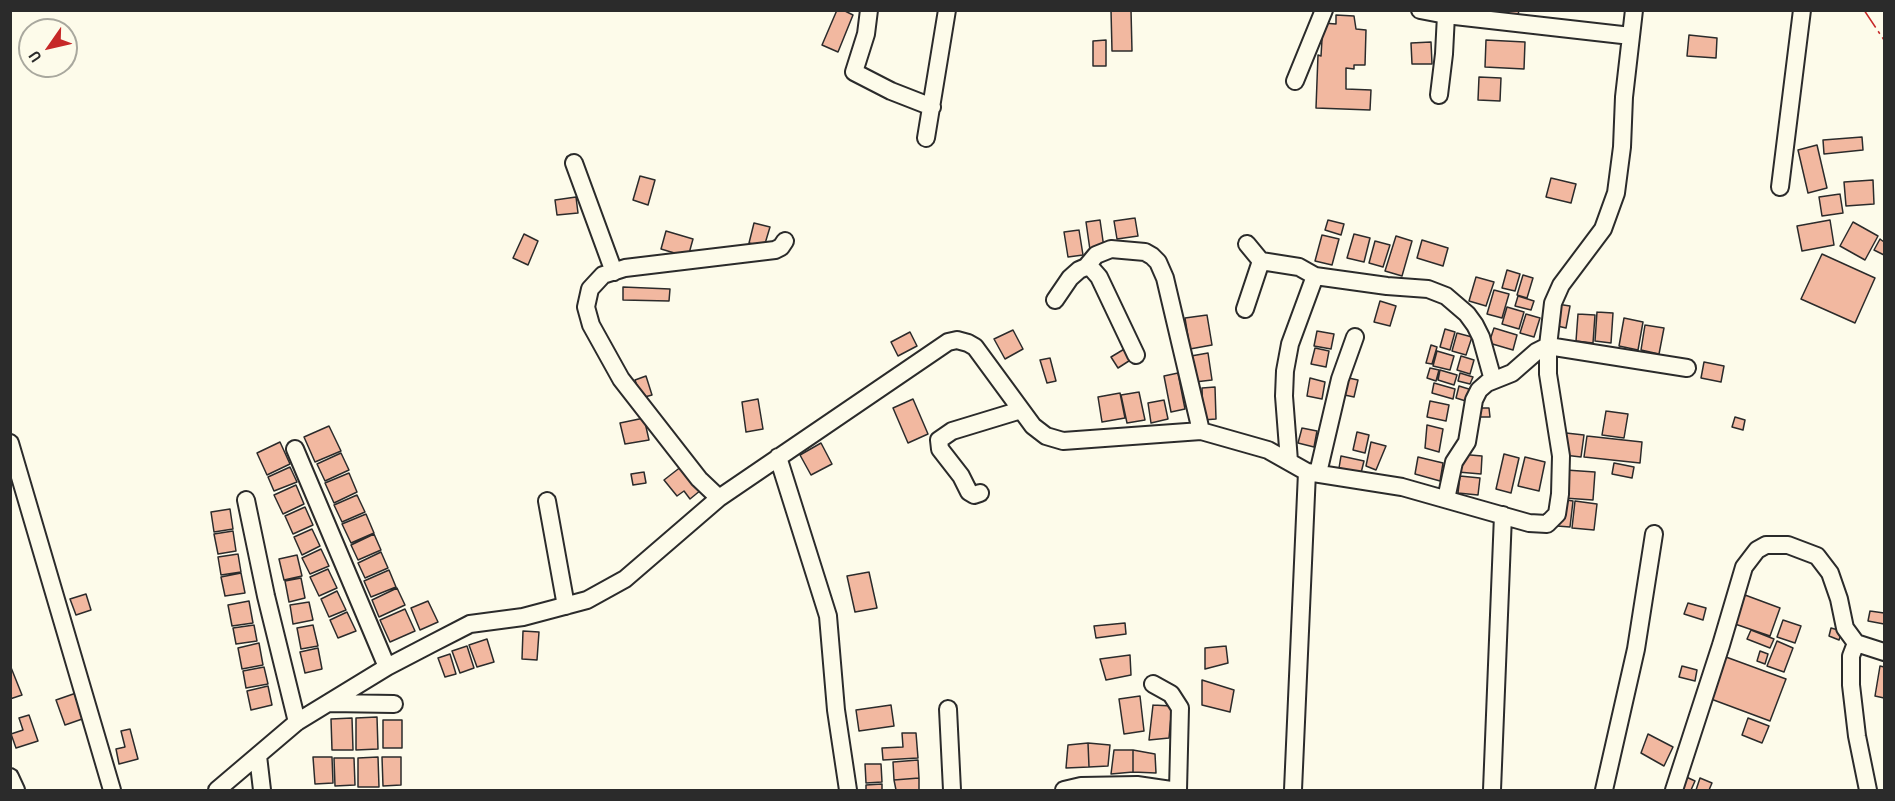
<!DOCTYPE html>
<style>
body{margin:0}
#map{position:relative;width:1895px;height:801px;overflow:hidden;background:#fdfbea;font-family:"Archivo Narrow",sans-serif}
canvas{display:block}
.frame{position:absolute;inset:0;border:12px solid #2b2b2b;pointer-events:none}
.north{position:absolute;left:18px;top:18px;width:60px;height:60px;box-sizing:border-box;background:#fdfbea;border:2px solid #a9a89e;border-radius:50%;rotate:236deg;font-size:16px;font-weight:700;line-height:24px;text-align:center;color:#2b2b2b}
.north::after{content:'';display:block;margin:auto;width:21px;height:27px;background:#c62828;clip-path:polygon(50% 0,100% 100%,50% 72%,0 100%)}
</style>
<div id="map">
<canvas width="1895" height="801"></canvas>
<div class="frame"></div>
<div class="north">U</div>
</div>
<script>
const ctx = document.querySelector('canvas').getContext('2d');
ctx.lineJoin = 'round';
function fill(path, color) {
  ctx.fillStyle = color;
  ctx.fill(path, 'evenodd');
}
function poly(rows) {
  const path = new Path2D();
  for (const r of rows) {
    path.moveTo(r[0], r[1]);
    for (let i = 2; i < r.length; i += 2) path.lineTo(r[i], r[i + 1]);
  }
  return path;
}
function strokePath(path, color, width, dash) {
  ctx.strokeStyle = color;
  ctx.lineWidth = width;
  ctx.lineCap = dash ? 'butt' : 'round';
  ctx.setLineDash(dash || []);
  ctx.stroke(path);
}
const building = poly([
 [837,10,843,10,853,15,838,52,822,45,837,10],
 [1111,10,1131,10,1132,51,1112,51,1111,10],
 [1499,10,1519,10,1518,15,1498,14,1499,10],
 [1336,15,1354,16,1356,29,1366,30,1365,65,1354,65,1354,69,1346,68,1346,89,1371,90,1370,110,1316,108,1318,55,1321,56,1323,23,1336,24,1336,15],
 [1689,35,1717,38,1716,58,1687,56,1689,35],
 [1106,40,1106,66,1093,66,1093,41,1106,40],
 [1486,40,1525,42,1524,69,1485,67,1486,40],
 [1431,42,1432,64,1412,64,1411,43,1431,42],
 [1479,77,1501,78,1500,101,1478,100,1479,77],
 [1862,137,1863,150,1824,154,1823,140,1862,137],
 [1817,145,1827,188,1808,193,1798,150,1817,145],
 [640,176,655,180,648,205,633,200,640,176],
 [1551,178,1576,184,1571,203,1546,197,1551,178],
 [1873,180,1874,204,1846,206,1844,182,1873,180],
 [1840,194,1843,213,1822,216,1819,197,1840,194],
 [576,197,578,213,557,215,555,200,576,197],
 [1135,218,1138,236,1117,239,1114,221,1135,218],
 [1100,220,1104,248,1090,250,1086,222,1100,220],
 [1328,220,1344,224,1341,235,1325,230,1328,220],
 [1830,220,1834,245,1802,251,1797,226,1830,220],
 [1853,222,1878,236,1865,260,1840,246,1853,222],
 [754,223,770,227,764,247,749,243,754,223],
 [1079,230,1083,255,1068,257,1064,232,1079,230],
 [666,231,693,239,688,257,661,249,666,231],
 [524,234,538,241,528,265,513,258,524,234],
 [1354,234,1370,238,1364,262,1347,258,1354,234],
 [1322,235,1339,239,1332,265,1315,261,1322,235],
 [1396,236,1412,241,1402,276,1385,271,1396,236],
 [1880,239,1884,242,1884,255,1874,250,1880,239],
 [1422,240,1448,248,1443,266,1417,258,1422,240],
 [1375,241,1390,245,1383,267,1369,263,1375,241],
 [1822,254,1875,278,1855,323,1801,299,1822,254],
 [1507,270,1520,274,1515,291,1502,288,1507,270],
 [1523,275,1533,278,1527,298,1517,295,1523,275],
 [1476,277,1494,282,1486,306,1469,301,1476,277],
 [623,287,670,289,669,301,623,300,623,287],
 [1494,290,1509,294,1502,318,1487,314,1494,290],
 [1518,296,1534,301,1531,310,1515,306,1518,296],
 [1380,301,1396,306,1390,326,1374,322,1380,301],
 [1557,304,1570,306,1566,328,1553,325,1557,304],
 [1507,307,1524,312,1519,329,1502,324,1507,307],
 [1597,312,1613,313,1611,343,1595,341,1597,312],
 [1526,314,1540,318,1534,337,1520,333,1526,314],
 [1578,314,1595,315,1593,343,1576,341,1578,314],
 [1207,315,1212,345,1190,349,1185,318,1207,315],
 [1624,318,1643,322,1638,350,1619,346,1624,318],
 [1645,325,1664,328,1659,354,1641,350,1645,325],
 [1494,328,1517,335,1513,350,1489,343,1494,328],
 [1445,329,1455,332,1450,350,1440,347,1445,329],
 [1013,330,1023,349,1005,359,994,339,1013,330],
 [1317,331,1334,334,1331,349,1314,346,1317,331],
 [910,332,917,346,898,356,891,342,910,332],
 [1457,333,1472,337,1466,355,1452,351,1457,333],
 [1431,345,1437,347,1432,364,1426,363,1431,345],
 [1126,348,1132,359,1118,368,1111,357,1126,348],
 [1315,348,1329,351,1326,367,1311,364,1315,348],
 [1437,351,1454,356,1450,370,1433,366,1437,351],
 [1208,353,1212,380,1195,382,1191,356,1208,353],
 [1461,356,1474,360,1470,374,1457,370,1461,356],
 [1050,358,1056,381,1047,383,1040,360,1050,358],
 [1704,362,1724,366,1721,382,1701,378,1704,362],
 [1430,368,1439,370,1436,381,1427,378,1430,368],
 [1440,370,1457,375,1454,385,1438,380,1440,370],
 [1178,373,1185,409,1171,412,1164,376,1178,373],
 [1460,373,1473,377,1470,384,1458,381,1460,373],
 [646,376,652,395,641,398,635,380,646,376],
 [1344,377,1358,380,1354,397,1340,394,1344,377],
 [1310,378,1325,382,1322,399,1307,396,1310,378],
 [1434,383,1455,389,1453,399,1432,393,1434,383],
 [1459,386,1472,390,1469,402,1456,398,1459,386],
 [1215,387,1216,419,1203,420,1202,388,1215,387],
 [1139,392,1145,420,1127,423,1121,395,1139,392],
 [1120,393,1125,418,1102,422,1098,397,1120,393],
 [758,399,763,429,746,432,742,402,758,399],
 [913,399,928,434,908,443,893,408,913,399],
 [1164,400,1168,419,1151,423,1148,403,1164,400],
 [1430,401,1449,405,1446,421,1427,417,1430,401],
 [1479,408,1489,408,1490,417,1479,417,1479,408],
 [1606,411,1628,414,1624,438,1602,435,1606,411],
 [1735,417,1745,420,1743,430,1732,427,1735,417],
 [644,418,649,440,625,444,620,423,644,418],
 [1427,425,1443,429,1439,452,1425,448,1427,425],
 [329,426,341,451,315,462,304,437,329,426],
 [1302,428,1317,431,1314,447,1298,443,1302,428],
 [1357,432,1369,435,1365,453,1353,450,1357,432],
 [1566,433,1584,435,1581,457,1564,455,1566,433],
 [1587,436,1642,442,1640,463,1584,457,1587,436],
 [280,442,290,464,267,475,257,453,280,442],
 [1371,442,1386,446,1376,470,1366,466,1371,442],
 [821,443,832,464,811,475,800,455,821,443],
 [341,453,349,470,325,481,317,464,341,453],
 [1459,454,1482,456,1481,474,1458,472,1459,454],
 [1504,454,1519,458,1511,493,1496,489,1504,454],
 [1341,456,1364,461,1361,473,1339,468,1341,456],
 [1418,457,1443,463,1440,481,1415,474,1418,457],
 [1525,457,1545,462,1539,491,1518,486,1525,457],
 [1614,463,1634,467,1632,478,1612,474,1614,463],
 [682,466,701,490,690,499,684,491,677,496,664,480,682,466],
 [290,467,297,482,274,491,268,477,290,467],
 [1566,470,1595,472,1593,500,1564,498,1566,470],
 [644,472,646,483,633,485,631,474,644,472],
 [349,473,357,492,334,503,325,483,349,473],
 [1460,476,1480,478,1478,495,1458,493,1460,476],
 [296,485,304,504,283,514,274,495,296,485],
 [357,495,365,512,342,522,334,505,357,495],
 [1560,499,1573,501,1570,527,1557,526,1560,499],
 [1575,501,1597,504,1594,530,1572,528,1575,501],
 [305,507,313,525,293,534,285,516,305,507],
 [230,509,233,529,214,532,211,512,230,509],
 [366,514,374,533,351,543,342,524,366,514],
 [312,529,320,546,302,555,294,537,312,529],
 [233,531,236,551,218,554,214,534,233,531],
 [374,534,381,550,358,560,351,545,374,534],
 [321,549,329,566,310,574,302,558,321,549],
 [381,552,388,568,365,578,358,563,381,552],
 [238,554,241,572,221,575,218,557,238,554],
 [297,555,302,576,284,580,279,559,297,555],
 [328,569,337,588,319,596,310,577,328,569],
 [389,570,396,587,371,597,364,581,389,570],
 [869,572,877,608,855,612,847,576,869,572],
 [241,573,245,593,225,596,221,577,241,573],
 [301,578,305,598,289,602,285,581,301,578],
 [397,588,405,605,379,617,372,600,397,588],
 [337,591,346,610,329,617,321,599,337,591],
 [86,594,91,610,76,615,70,599,86,594],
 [1745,595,1780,608,1770,636,1735,624,1745,595],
 [249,601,253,623,232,626,228,605,249,601],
 [428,601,438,622,420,630,411,608,428,601],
 [309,602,313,620,293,624,290,605,309,602],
 [1688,603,1706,608,1703,620,1684,614,1688,603],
 [405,609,415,631,390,642,380,620,405,609],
 [1870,611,1884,613,1884,624,1868,621,1870,611],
 [347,612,356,631,338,638,330,620,347,612],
 [1783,620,1801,626,1795,643,1777,637,1783,620],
 [1125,623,1126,634,1096,638,1094,626,1125,623],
 [254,625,257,641,236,644,233,628,254,625],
 [313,625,318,646,301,649,297,628,313,625],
 [1831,628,1842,631,1839,640,1829,636,1831,628],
 [1751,630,1774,639,1770,648,1747,639,1751,630],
 [523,631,539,632,537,660,522,659,523,631],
 [487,639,494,662,477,667,469,645,487,639],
 [1777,641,1793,648,1784,672,1767,666,1777,641],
 [259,643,263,665,242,669,238,648,259,643],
 [467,646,474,668,460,673,452,651,467,646],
 [1226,646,1228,663,1205,669,1205,648,1226,646],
 [318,648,322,669,305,673,300,652,318,648],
 [1760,651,1768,654,1765,664,1757,661,1760,651],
 [450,654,456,674,445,677,438,658,450,654],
 [1130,655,1131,675,1106,680,1100,659,1130,655],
 [1726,657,1786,679,1770,721,1711,699,1726,657],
 [10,665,22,695,10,699,10,665],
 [1682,666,1697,670,1695,681,1679,677,1682,666],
 [1880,666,1884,667,1884,698,1875,696,1880,666],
 [264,667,268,684,246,688,243,671,264,667],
 [1202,680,1234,690,1230,712,1202,705,1202,680],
 [268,686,272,705,251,710,247,691,268,686],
 [79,692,88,717,65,725,56,700,79,692],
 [1140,696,1144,731,1124,734,1119,699,1140,696],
 [891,705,894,726,859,731,856,710,891,705],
 [1153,705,1172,706,1169,738,1149,740,1153,705],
 [29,715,38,741,16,748,11,734,23,730,19,718,29,715],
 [377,717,378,749,356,750,356,718,377,717],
 [352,718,353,750,332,750,331,719,352,718],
 [1748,718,1769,726,1762,743,1742,735,1748,718],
 [383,720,402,720,402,748,383,748,383,720],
 [130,729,138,759,119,764,116,749,125,747,121,731,130,729],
 [902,733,916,733,918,758,883,760,882,748,903,747,902,733],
 [1648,734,1673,747,1664,766,1641,753,1648,734],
 [1088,743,1089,767,1066,768,1068,745,1088,743],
 [1088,743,1110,745,1108,766,1089,767,1088,743],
 [1114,750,1133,750,1133,772,1111,774,1114,750],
 [1133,750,1155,754,1156,773,1133,772,1133,750],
 [313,757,332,757,333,783,315,784,313,757],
 [378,757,379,787,358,787,358,758,378,757],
 [382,757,401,757,401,785,383,786,382,757],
 [334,758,354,758,355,785,335,786,334,758],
 [918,760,919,778,894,780,893,762,918,760],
 [865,764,881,764,882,782,866,783,865,764],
 [1682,775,1695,781,1691,790,1677,790,1682,775],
 [919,778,919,790,896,790,894,780,919,778],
 [1700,778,1712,783,1709,790,1696,790,1700,778],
 [882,784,882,790,866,790,866,785,882,784]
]);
fill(building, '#f2b8a0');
strokePath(building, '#2b2b2b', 1.5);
const minor = poly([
 [869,10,866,34,854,72,891,91,932,107],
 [1420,10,1446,15,1444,54,1439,95],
 [1446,15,1631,36],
 [1295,81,1324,10],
 [926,138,947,10],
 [574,163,614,272],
 [1780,187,1802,10],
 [1247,244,1261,261,1299,267,1315,276,1387,286,1428,289,1446,296,1467,314,1475,325,1481,337,1493,380],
 [1086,267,1096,255,1111,249,1145,252,1152,256,1158,262,1165,278,1201,431],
 [1055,300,1070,278,1079,270,1086,267,1092,269,1099,277,1136,355],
 [1245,309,1261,261],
 [10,443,112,790],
 [295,449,387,667],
 [778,457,828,616,836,710,848,790],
 [1289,461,1284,396,1285,371,1290,344,1315,276],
 [1318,473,1340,379,1355,337],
 [980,493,974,495,969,492,961,476,940,449,939,440,952,431,1021,410],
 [719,498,699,479,621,379,591,325,586,307,590,289,603,275,625,268,775,250,781,247,785,241],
 [1446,499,1454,462,1467,442,1474,400,1479,390,1487,383,1512,373,1536,352,1548,346,1687,368],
 [246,500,266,596,297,722],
 [547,501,566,606],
 [1856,643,1851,656,1851,685,1857,736,1868,790],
 [1153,684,1171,694,1180,708,1178,790],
 [330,703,394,704],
 [948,709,952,790],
 [258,756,262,790],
 [10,777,16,790],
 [217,790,297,722,387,667,435,642,470,624,523,617,587,600,625,579,719,498,948,342,957,340,968,343,975,347,1033,426,1046,436,1063,441,1201,431,1268,450,1307,472,1402,487,1529,523,1547,524,1557,514,1560,494,1561,456,1548,374,1548,346,1553,303,1561,285,1603,229,1616,193,1622,147,1624,97,1634,10],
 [1064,790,1081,786,1137,785,1171,790],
 [1293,790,1307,472],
 [1492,790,1503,515],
 [1604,790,1636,649,1654,534],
 [1674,790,1721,645,1744,567,1757,550,1766,545,1788,545,1817,556,1830,573,1839,599,1845,628,1856,643,1884,652]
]);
strokePath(minor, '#2b2b2b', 20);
strokePath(minor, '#fdfbea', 16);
strokePath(poly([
 [1864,10,1884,40]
]), '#c62828', 1.5, [21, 4.5, 3, 4.5]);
</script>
